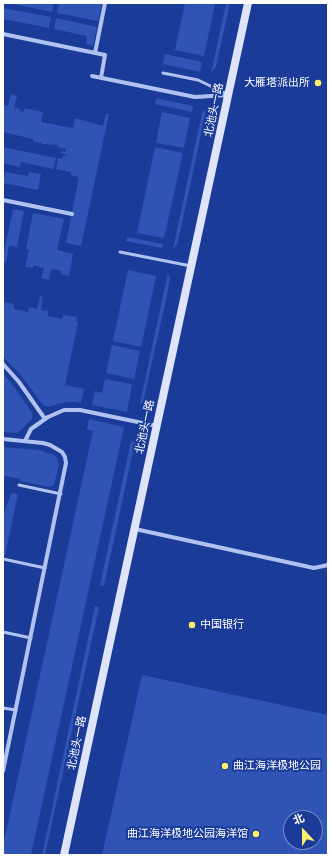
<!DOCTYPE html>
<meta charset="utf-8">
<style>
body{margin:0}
#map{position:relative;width:331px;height:858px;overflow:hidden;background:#1b3b98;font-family:"Work Sans","Noto Sans SC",sans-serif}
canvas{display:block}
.frame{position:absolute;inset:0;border:4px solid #fff;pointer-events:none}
.north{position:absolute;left:283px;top:810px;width:40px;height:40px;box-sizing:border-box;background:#1b3b98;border:1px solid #7689c1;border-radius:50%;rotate:338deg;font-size:11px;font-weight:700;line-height:16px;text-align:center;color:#fff}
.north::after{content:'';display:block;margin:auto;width:14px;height:18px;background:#ffef6f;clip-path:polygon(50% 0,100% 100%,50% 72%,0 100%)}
</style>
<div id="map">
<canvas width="331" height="858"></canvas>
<div class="frame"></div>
<div class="north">北</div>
</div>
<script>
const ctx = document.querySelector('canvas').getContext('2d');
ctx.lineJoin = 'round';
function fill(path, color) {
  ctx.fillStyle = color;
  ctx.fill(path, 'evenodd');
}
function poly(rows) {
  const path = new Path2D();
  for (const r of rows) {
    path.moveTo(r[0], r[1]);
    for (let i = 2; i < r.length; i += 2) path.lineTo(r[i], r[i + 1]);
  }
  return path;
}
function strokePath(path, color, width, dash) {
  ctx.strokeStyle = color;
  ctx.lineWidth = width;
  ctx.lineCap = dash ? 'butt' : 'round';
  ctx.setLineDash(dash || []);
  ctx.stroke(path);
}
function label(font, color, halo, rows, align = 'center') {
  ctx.font = font + ' "Work Sans","Noto Sans SC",sans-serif';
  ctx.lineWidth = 4;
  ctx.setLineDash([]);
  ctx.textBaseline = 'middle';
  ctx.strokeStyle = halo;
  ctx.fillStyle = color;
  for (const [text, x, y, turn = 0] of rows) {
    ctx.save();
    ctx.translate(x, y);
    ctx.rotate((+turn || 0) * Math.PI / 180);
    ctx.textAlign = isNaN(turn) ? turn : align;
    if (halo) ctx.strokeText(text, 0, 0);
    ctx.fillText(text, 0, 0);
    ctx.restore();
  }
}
fill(poly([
 [8,3,54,3,52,12],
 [59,3,102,3,98,21,57,13],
 [185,3,215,3,204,56,175,50],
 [226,3,230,3,216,67,211,73],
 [3,8,51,17,49,28,3,19],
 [56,18,97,27,93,46,86,44,87,36,54,29],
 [165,54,202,62,200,72,163,64],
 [11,94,17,96,14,107,19,109,20,111,23,112,25,108,43,112,41,122,73,128,75,118,103,126,106,114,109,114,81,246,66,243,79,177,71,175,71,172,56,169,58,158,62,159,63,156,67,156,67,155,60,153,61,151,65,152,66,149,58,147,58,145,42,144,42,143,33,141,33,139,3,132,3,105,8,106],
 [156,98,193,106,192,112,155,104],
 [203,109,205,112,205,116,181,228,177,245,173,249],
 [162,112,190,118,184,148,156,143],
 [3,147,56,158,53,169,21,162,20,167,3,163],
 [155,147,183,153,164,238,137,233],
 [5,172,28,176,29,172,41,174,38,190,3,183],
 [13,209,24,211,17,247,9,246,6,263,3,262,3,257],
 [33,213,64,219,57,250,73,254,69,276,61,274,61,271,51,269,49,280,41,278,44,268,33,265,33,268,25,267,29,250,26,249],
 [127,237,163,244,162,248,126,241],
 [128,270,156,276,141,347,113,341],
 [168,273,170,278,167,295,143,403,140,403],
 [40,296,43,297,41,310,48,311,48,316,62,319,63,315,77,317,76,321,78,322,65,385,84,389,81,403,74,402,60,403,49,407,44,406,20,374,3,357,3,302,14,304,14,309,28,312,29,307,37,309],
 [112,345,140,351,134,379,106,373],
 [3,373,15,388,33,414,32,419,20,431,17,433,3,432],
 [105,379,132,384,127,412,92,405,95,391,102,393],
 [89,419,124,427,31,855,3,855,3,846,93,431,87,430],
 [131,441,135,442,104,586,100,585],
 [3,447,39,450,54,455,57,458,59,464,54,485,50,487,20,481,20,479,5,476,3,483],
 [11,493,18,494,5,555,3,554,3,516],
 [95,606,99,607,45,855,42,855],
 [142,675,328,715,328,855,102,855],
 [291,818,315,818,315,842,291,842]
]), '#2f54b5');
strokePath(poly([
 [163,73,198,80,227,94],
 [120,252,191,266],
 [19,485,61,494],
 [3,559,45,568],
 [3,632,31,638],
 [3,708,16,710]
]), '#b0c2f0', 3);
strokePath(poly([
 [3,34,105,55,101,78],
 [95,53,105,3],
 [92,76,195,97,228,95],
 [3,200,72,214],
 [3,364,19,382,45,419],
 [3,439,43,443,50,445,62,452,65,457,66,463,3,771],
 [25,441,31,429,48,417,64,410,80,410,157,426],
 [135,529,314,568,328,565]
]), '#b0c2f0', 4);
strokePath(poly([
 [64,855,248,3]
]), '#dee5fb', 8);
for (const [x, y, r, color] of [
 [318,83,4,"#ffef6f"],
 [192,625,4,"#ffef6f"],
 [225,766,4,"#ffef6f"],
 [256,834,4,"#ffef6f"]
]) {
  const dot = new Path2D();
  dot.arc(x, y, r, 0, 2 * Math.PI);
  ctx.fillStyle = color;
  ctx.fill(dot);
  strokePath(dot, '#1b3b98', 1.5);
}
label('11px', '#fff', '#1b3b98', [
 ["大雁塔派出所",310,83],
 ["中国银行",200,625,"left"],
 ["曲江海洋极地公园",233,766,"left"],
 ["曲江海洋极地公园海洋馆",248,834]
], 'right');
label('11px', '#fff', '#1b3b98', [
 ["北池头一路",214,110,-78],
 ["北池头一路",145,427,-78],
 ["北池头一路",77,743,-78]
]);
</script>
